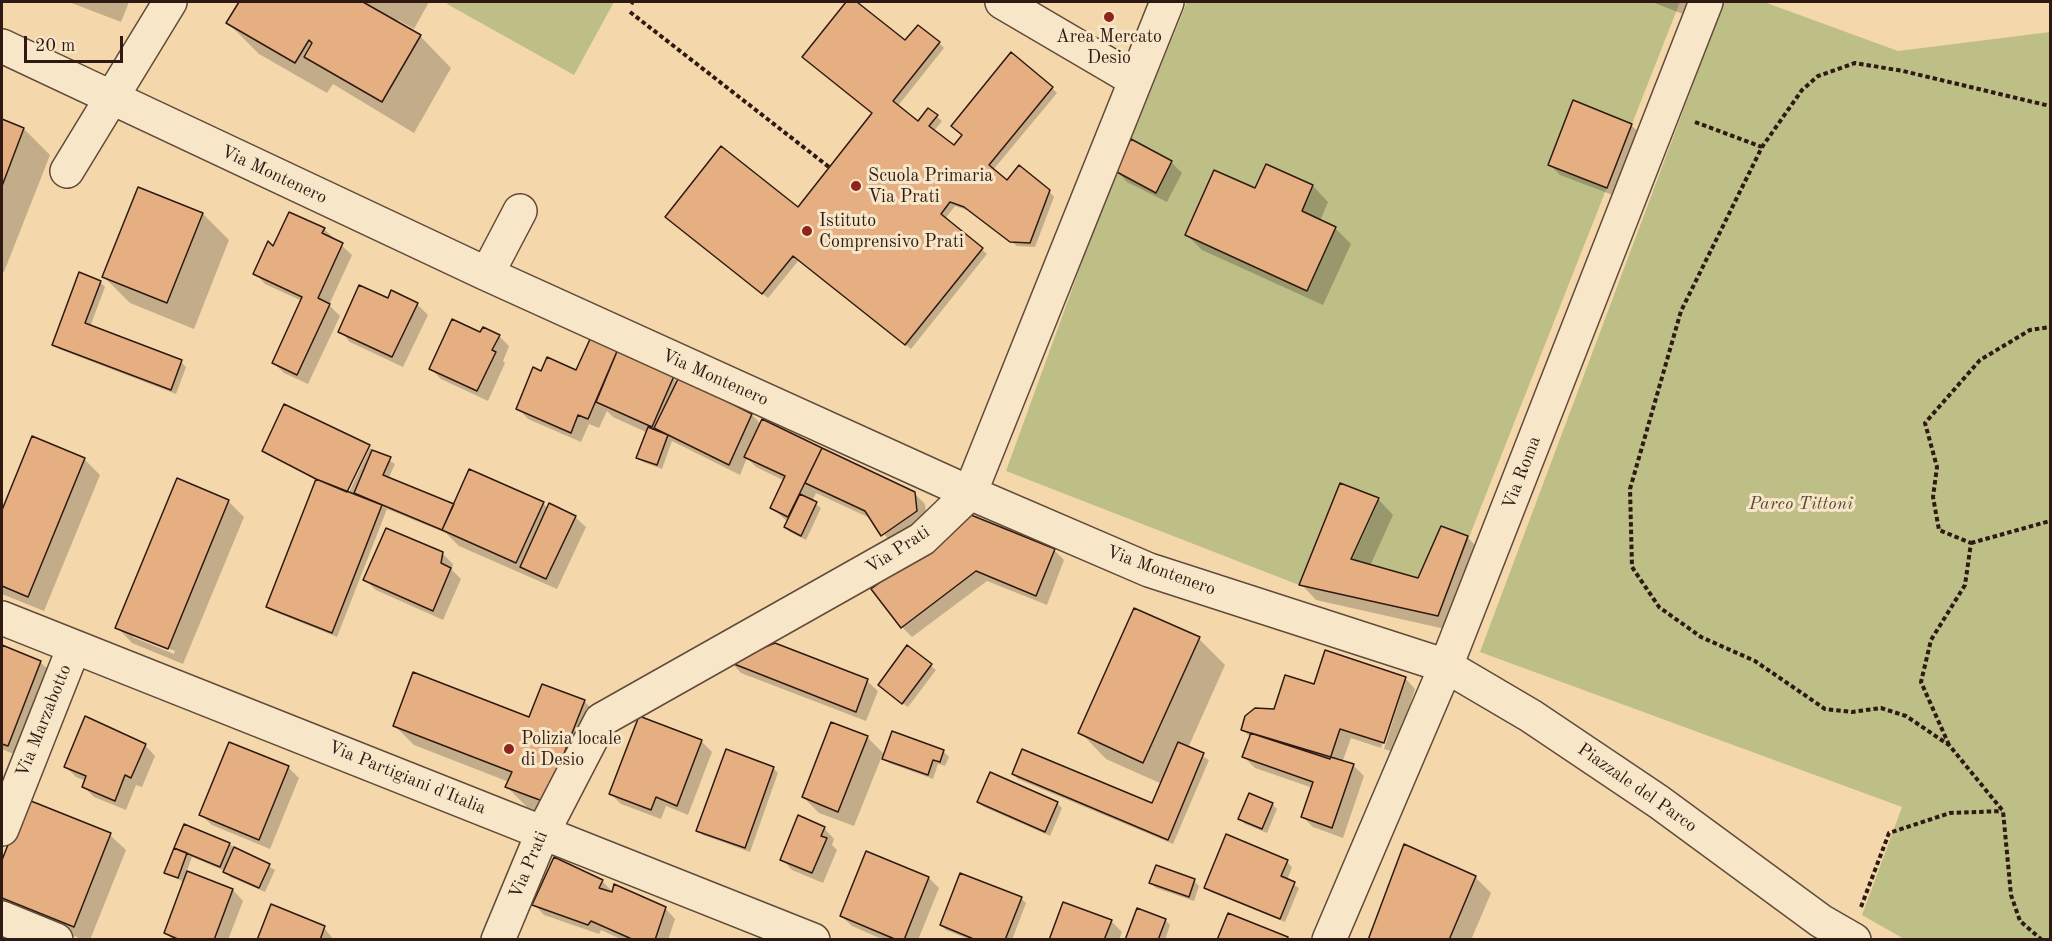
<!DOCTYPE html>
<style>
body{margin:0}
#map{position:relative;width:2052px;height:941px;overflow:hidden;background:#f4d8ac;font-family:"Old Standard TT",serif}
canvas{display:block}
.frame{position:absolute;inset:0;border:3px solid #2e1a13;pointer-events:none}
.scale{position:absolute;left:24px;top:36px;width:99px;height:27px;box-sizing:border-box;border:3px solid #2e1a13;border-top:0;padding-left:8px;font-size:18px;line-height:21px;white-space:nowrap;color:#2e1a13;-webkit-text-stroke:4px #f8e6c9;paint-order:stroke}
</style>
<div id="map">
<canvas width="2052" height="941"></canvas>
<div class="frame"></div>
<div class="scale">20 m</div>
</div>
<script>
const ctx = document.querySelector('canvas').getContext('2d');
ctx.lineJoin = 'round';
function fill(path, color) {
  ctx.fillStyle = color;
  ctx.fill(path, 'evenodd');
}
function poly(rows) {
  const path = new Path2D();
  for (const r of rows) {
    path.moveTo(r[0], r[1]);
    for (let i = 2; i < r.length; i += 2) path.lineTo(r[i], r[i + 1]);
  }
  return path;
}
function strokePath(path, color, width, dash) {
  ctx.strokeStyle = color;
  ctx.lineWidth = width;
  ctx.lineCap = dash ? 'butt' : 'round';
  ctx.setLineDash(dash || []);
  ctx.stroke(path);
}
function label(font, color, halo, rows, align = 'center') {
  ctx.font = font + ' "Old Standard TT",serif';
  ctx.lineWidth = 6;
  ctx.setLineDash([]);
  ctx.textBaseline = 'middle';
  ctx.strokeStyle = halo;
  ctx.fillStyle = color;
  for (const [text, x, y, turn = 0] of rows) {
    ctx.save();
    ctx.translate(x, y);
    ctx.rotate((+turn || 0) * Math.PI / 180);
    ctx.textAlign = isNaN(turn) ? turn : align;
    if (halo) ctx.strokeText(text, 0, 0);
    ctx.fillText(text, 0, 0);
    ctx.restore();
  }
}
fill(poly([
 [448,2,614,2,574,75,447,4],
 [1187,2,1680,2,1438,616,1299,585,1006,471,1115,171,1131,139],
 [1724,2,1764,2,1898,51,2050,32,2050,939,1904,939,1862,915,1902,807,1480,652]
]), '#bebe87');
fill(poly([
 [69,2,129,2,121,22],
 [240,2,429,2,414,29,398,20,396,23,420,36,451,68,414,133,333,84,327,93,259,54,228,23],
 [848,2,854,2,906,42,939,43,944,48,897,107,918,123,929,110,942,121,934,131,954,147,1052,88,1057,93,993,170,1007,182,1049,191,1054,197,1035,247,1017,246,970,211,955,206,945,219,987,254,911,349,799,260,768,298,672,222,798,209,873,114,804,57],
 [1652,2,1694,2,1688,16],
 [2,120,24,129,50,155,4,272,2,271],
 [1631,125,1642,135,1618,197,1560,175,1549,164],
 [1171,162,1182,173,1167,202,1127,182,1117,171],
 [1266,166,1313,186,1328,202,1320,221,1335,228,1351,244,1323,305,1202,250,1187,235,1255,190],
 [139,188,203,214,229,240,194,329,130,303,104,277],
 [324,229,352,255,329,305,340,316,308,384,284,373,273,362,302,301,265,284,255,273,274,248],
 [100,282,105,287,90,327,181,362,186,367,176,394,59,349,54,344],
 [389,300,417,304,428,315,403,367,350,342,340,331],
 [481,334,499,336,509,346,503,361,505,363,488,401,441,379,431,369],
 [617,350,673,378,678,383,752,415,761,424,763,421,914,493,925,504,927,522,893,545,872,519,816,493,812,501,821,508,806,540,790,532,785,527,788,522,772,508,785,481,756,467,747,458,740,475,672,441,662,469,643,462,638,457,648,433,613,417,607,411,599,428,589,424,581,442,528,419,518,408,542,373,577,372],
 [285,406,346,499,370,448,395,464,388,479,454,506,543,503,548,509,575,517,586,527,557,589,459,546,446,533,387,509,337,637,273,611,268,606,317,481,264,450],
 [32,438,84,459,100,475,44,611,2,594,2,514],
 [1378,499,1393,515,1370,566,1419,580,1467,537,1483,553,1454,631,1316,600,1301,584],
 [1374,505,1377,505,1349,566,1347,565],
 [228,501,244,517,183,664,132,643,117,627],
 [133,634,175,651,174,654,133,637],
 [971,516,1054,550,1064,560,1047,605,987,581,912,637,902,627],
 [442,553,453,564,452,570,461,579,443,620,376,590,365,580],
 [1199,639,1225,665,1188,748,1209,760,1173,844,1018,779,1013,774,1153,805,1162,784,1106,759,1080,732],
 [2,647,40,662,51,672,18,756,2,749],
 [908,648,936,670,908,707,884,690],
 [732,663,867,681,878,691,866,721,741,673],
 [1405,678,1415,689,1395,752,1384,749,1405,682,1402,682,1381,748,1351,738,1342,763,1354,766,1364,776,1343,838,1313,827,1303,817,1313,788,1255,768,1244,757,1251,738,1242,729,1315,686],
 [584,701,604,721,565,821,527,807,507,787,509,782,414,745,394,725,530,719],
 [893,733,944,752,949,757,945,766,938,764,933,779,889,763,882,756,854,826,819,813,803,797,867,737,885,755],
 [701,741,712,752,688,815,666,806,661,819,621,804,611,794],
 [145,745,155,756,142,787,136,785,126,810,94,797,83,786,86,781,76,777,66,767],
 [288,767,299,778,270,849,212,825,201,815],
 [773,768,778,773,750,852,703,835,698,830],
 [991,774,1057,803,1062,808,1050,836,984,807,979,802],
 [27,801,110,835,126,850,90,940,84,940,6,908,2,904,2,864],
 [1272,804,1277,809,1267,833,1245,824,1240,819],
 [184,826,229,844,275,870,265,892,230,877,225,871,192,857,186,873,233,890,243,901,228,940,173,940,166,933,185,883,166,872],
 [824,828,834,839,832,845,837,850,823,883,792,870,782,859],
 [1227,836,1287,862,1292,867,1287,880,1299,888,1285,922,1211,892,1206,887],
 [1475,877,1491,893,1471,940,1369,940],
 [929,878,939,888,918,940,884,940,852,926,841,916],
 [602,881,614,893,665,908,675,919,668,940,623,940,601,930,599,934,544,915,534,904],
 [1194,881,1199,886,1194,901,1156,888,1151,883],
 [1021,898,1026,903,1012,940,971,940,946,930,941,925],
 [1165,920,1170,925,1165,940,1127,940],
 [1111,921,1122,932,1119,940,1051,940],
 [324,928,334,940,258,940]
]), '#0003');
const building = poly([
 [239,2,363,2,421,35,382,102,304,57,312,43,309,40,295,63,226,23,239,2],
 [846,2,857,2,905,40,918,25,940,42,893,101,918,121,928,108,938,115,929,126,954,145,962,135,951,126,1011,52,1053,87,989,165,1007,180,1019,165,1050,190,1030,243,1010,242,964,207,950,202,941,214,983,248,905,345,793,256,762,294,665,217,721,146,798,207,872,113,802,57,846,2],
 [1573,100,1632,124,1607,188,1548,165,1573,100],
 [2,119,24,128,2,186,2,119],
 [1131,139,1172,161,1156,193,1115,171,1131,139],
 [1266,164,1313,185,1302,211,1336,227,1307,291,1185,235,1214,170,1255,188,1266,164],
 [138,187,203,213,167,303,102,277,138,187],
 [289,212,325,228,322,233,343,243,318,298,330,304,297,375,272,363,302,297,253,274,268,241,273,246,289,212],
 [79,272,101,281,85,323,182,360,171,390,52,345,79,272],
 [359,285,388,298,391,290,418,303,392,357,338,332,359,285],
 [452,319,480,332,483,327,500,335,492,350,496,352,477,391,429,369,452,319],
 [591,337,618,349,588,419,578,415,571,433,516,409,533,367,541,371,547,357,576,370,591,337],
 [618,349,674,376,652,427,596,402,618,349],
 [679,377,752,414,729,465,654,428,679,377],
 [284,404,370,445,347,492,316,479,262,451,284,404],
 [762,419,822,448,788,517,770,508,785,476,744,457,762,419],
 [648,427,668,435,657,465,636,458,648,427],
 [32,436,85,458,28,597,2,586,2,510,32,436],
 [822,448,915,492,917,511,881,536,865,511,805,483,822,448],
 [372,450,391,457,383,475,454,504,442,530,354,493,372,450],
 [469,469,544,502,516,563,442,530,469,469],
 [177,478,229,500,168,649,115,628,177,478],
 [316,479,382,505,332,633,266,607,316,479],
 [1340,483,1379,498,1351,559,1418,578,1441,526,1468,536,1438,616,1299,585,1340,483],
 [800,494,817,502,801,536,784,527,800,494],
 [549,503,576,516,546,579,520,567,549,503],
 [971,515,1055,549,1036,596,976,571,901,628,871,589,971,515],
 [386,528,443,552,441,563,451,568,433,611,363,580,386,528],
 [1134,608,1200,637,1143,763,1078,733,1134,608],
 [775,643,868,679,856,712,729,662,775,643],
 [2,645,41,661,8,746,2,744,2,645],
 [907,645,932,664,902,704,878,685,907,645],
 [1325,650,1406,677,1384,743,1340,729,1330,759,1241,730,1245,716,1255,708,1274,709,1285,675,1314,684,1325,650],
 [413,672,529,717,542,684,585,700,545,802,505,787,512,772,393,726,413,672],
 [85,716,146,744,131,778,125,775,115,801,82,787,86,776,64,767,85,716],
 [639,716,702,740,677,806,656,797,651,810,609,794,639,716],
 [831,722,868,736,838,812,802,797,831,722],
 [892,731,944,750,940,762,933,760,928,775,882,759,892,731],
 [1251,733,1354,764,1332,828,1301,817,1313,782,1242,757,1251,733],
 [229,742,289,766,259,840,199,815,229,742],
 [1178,742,1204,753,1168,840,1012,774,1022,749,1152,803,1178,742],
 [726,749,774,767,745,848,696,831,726,749],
 [990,772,1058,802,1045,832,977,802,990,772],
 [1249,793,1273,803,1262,829,1238,819,1249,793],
 [26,799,111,833,74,927,2,898,2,860,26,799],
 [798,815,825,827,821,836,827,838,812,873,780,860,798,815],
 [184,824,230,843,220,867,174,848,184,824],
 [1226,834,1288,860,1281,876,1295,882,1280,919,1204,888,1226,834],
 [1404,844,1476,876,1449,940,1368,940,1404,844],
 [234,847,270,864,259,888,223,872,234,847],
 [174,848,187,853,178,878,164,873,174,848],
 [866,851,929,877,904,940,897,940,840,916,866,851],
 [554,857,603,880,599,888,612,892,614,884,666,907,655,940,634,940,591,921,588,925,532,905,554,857],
 [1156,865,1195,879,1189,897,1149,883,1156,865],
 [187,871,233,889,214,940,180,940,164,933,187,871],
 [960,873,1022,897,1005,940,976,940,940,925,960,873],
 [1063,902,1112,920,1104,940,1049,940,1063,902],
 [271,904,325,926,320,940,257,940,271,904],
 [1137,908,1166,919,1158,940,1125,940,1137,908],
 [1228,913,1288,937,1287,940,1217,940,1228,913]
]);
fill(building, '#e6af82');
strokePath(building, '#2e1a13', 1.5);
const minor = poly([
 [1002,2,1135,80],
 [2,46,487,274,970,493,1149,570,1446,666,1531,716,1659,802,1821,921,1854,940],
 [67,171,170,2],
 [487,274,520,211],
 [2,618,813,940],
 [2,829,74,647],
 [2,918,56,940],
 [498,940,543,832,601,720,922,539,970,493,1167,2],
 [1329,940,1446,666,1706,2]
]);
strokePath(minor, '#604a39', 36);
strokePath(poly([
 [631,2,634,3],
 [630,12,829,167],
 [1695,122,1762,147],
 [1971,543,2050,521],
 [1949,745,1921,682,1931,640,1965,585,1971,543,1939,530,1933,497,1937,467,1925,423,1980,360,2030,330,2050,327],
 [1861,907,1889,833,1950,813,2002,811],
 [2042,940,2020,921,2011,895,2003,811,1949,745,1906,716,1881,708,1852,712,1825,709,1755,661,1701,637,1659,607,1632,567,1630,489,1681,311,1762,147,1802,90,1818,76,1855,63,1903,71,2050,106]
]), '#2e1a13', 4, [4.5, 3]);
strokePath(minor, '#f8e6c9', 33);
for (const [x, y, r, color] of [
 [1109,17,6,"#8f2418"],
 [856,186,6,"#8f2418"],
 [807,231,6,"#8f2418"],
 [509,749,6,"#8f2418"]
]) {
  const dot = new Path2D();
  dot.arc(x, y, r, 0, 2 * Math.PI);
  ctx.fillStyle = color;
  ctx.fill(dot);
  strokePath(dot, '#f8e6c9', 2);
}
label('18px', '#2e1a13', '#f8e6c9', [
 ["Area Mercato",1109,37,"center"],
 ["Desio",1109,58,"center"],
 ["Scuola Primaria",868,176],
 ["Via Prati",868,197],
 ["Istituto",819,221],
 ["Comprensivo Prati",819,242],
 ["Polizia locale",521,739],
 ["di Desio",521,760]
], 'left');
label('18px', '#2e1a13', '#f8e6c9', [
 ["Via Montenero",274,175,25],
 ["Via Montenero",715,378,24],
 ["Via Roma",1522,473,-69],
 ["Via Prati",898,550,-33],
 ["Via Montenero",1161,571,20],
 ["Via Marzabotto",44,721,-68],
 ["Via Partigiani d'Italia",407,778,22],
 ["Piazzale del Parco",1637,788,35],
 ["Via Prati",529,865,-67]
]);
label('italic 18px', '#594b36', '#f8e6c9', [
 ["Parco Tittoni",1801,504]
]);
</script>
